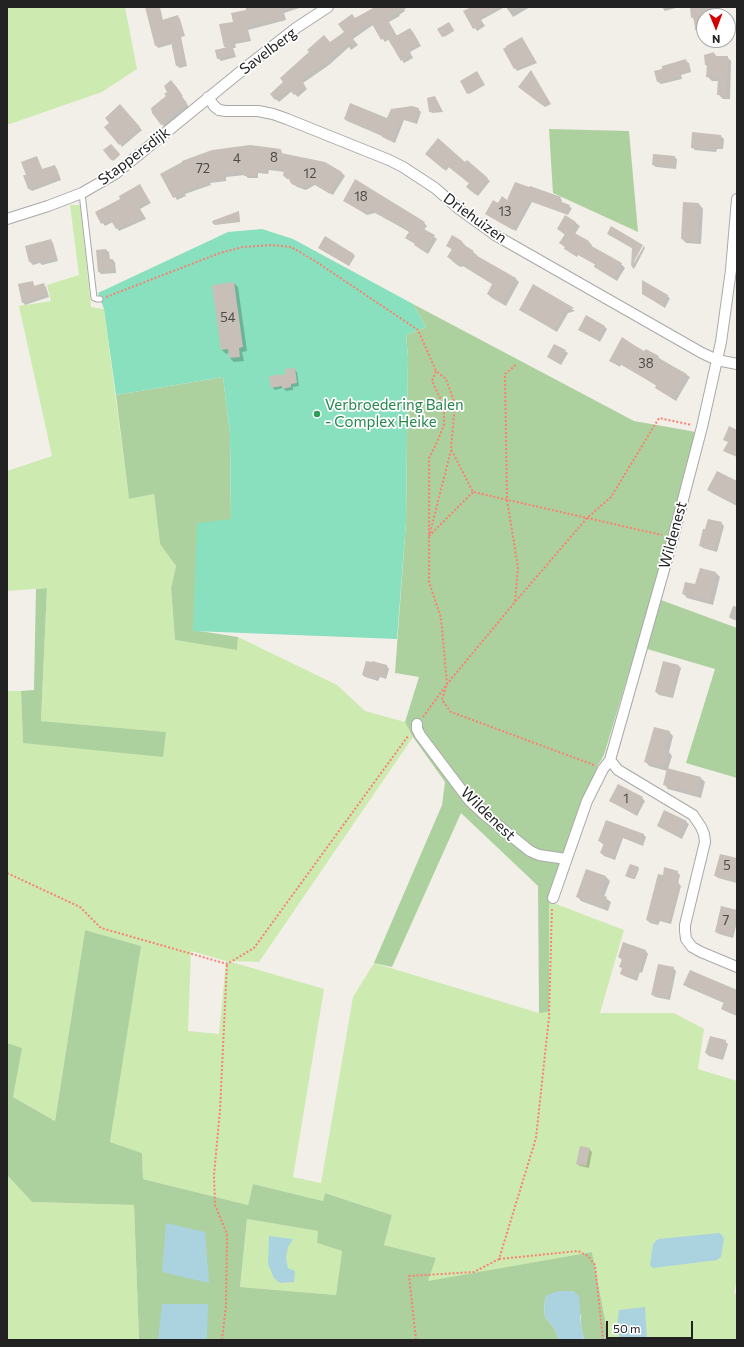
<!DOCTYPE html>
<style>
body{margin:0}
#map{position:relative;width:744px;height:1347px;overflow:hidden;background:#f2efe9;font-family:Commissioner,sans-serif}
canvas{display:block}
.frame{position:absolute;inset:0;border:8px solid #222;pointer-events:none}
.north{position:absolute;left:696px;top:8px;width:40px;height:40px;box-sizing:border-box;background:#fff;border:1px solid #a7a7a7;border-radius:50%;rotate:179deg;font-size:11px;font-weight:700;line-height:16px;text-align:center;color:#222}
.north::after{content:'';display:block;margin:auto;width:14px;height:18px;background:#d40000;clip-path:polygon(50% 0,100% 100%,50% 72%,0 100%)}
.scale{position:absolute;left:606px;top:1321px;width:87px;height:18px;box-sizing:border-box;border:2px solid #222;border-top:0;padding-left:5px;font-size:12px;line-height:14px;white-space:nowrap;color:#222;-webkit-text-stroke:3px #fff;paint-order:stroke}
</style>
<div id="map">
<canvas width="744" height="1347"></canvas>
<div class="frame"></div>
<div class="north">N</div>
<div class="scale">50 m</div>
</div>
<script>
const ctx = document.querySelector('canvas').getContext('2d');
ctx.lineJoin = 'round';
function fill(path, color) {
  ctx.fillStyle = color;
  ctx.fill(path, 'evenodd');
}
function poly(rows) {
  const path = new Path2D();
  for (const r of rows) {
    path.moveTo(r[0], r[1]);
    for (let i = 2; i < r.length; i += 2) path.lineTo(r[i], r[i + 1]);
  }
  return path;
}
function strokePath(path, color, width, dash) {
  ctx.strokeStyle = color;
  ctx.lineWidth = width;
  ctx.lineCap = dash ? 'butt' : 'round';
  ctx.setLineDash(dash || []);
  ctx.stroke(path);
}
function label(font, color, halo, rows, align = 'center') {
  ctx.font = font + ' Commissioner,sans-serif';
  ctx.lineWidth = 3.5;
  ctx.setLineDash([]);
  ctx.textBaseline = 'middle';
  ctx.strokeStyle = halo;
  ctx.fillStyle = color;
  for (const [text, x, y, turn = 0] of rows) {
    ctx.save();
    ctx.translate(x, y);
    ctx.rotate((+turn || 0) * Math.PI / 180);
    ctx.textAlign = isNaN(turn) ? turn : align;
    if (halo) ctx.strokeText(text, 0, 0);
    ctx.fillText(text, 0, 0);
    ctx.restore();
  }
}
fill(poly([
 [7,7,125,7,137,69,102,92,7,125],
 [70,205,80,205,91,307,104,309,129,499,154,494,160,544,176,566,171,588,175,640,237,649,238,637,337,685,365,711,405,722,413,737,259,962,228,961,324,989,293,1177,321,1183,353,997,374,963,539,1013,549,1012,549,899,556,904,624,930,600,1013,674,1013,704,1029,698,1069,737,1081,737,1280,734,1293,737,1294,737,1340,609,1340,592,1252,427,1282,436,1258,384,1245,392,1215,325,1193,323,1201,253,1184,248,1205,143,1179,142,1153,110,1142,140,946,85,930,55,1121,13,1097,21,1048,7,1043,7,691,21,691,23,743,165,732,41,721,47,588,7,591,7,471,52,456,19,306,51,301,47,285,79,275],
 [191,951,226,961,219,1034,188,1031],
 [7,1175,32,1202,134,1205,139,1340,7,1340],
 [247,1219,319,1231,317,1243,342,1251,336,1295,240,1287]
]), '#cdebb0');
fill(poly([
 [549,129,629,131,638,232,553,193],
 [413,304,634,421,696,432,667,545,604,755,598,765,565,849,549,899,549,1012,539,1013,538,886,461,813,392,967,374,963,442,805,445,782,413,737,405,722,419,677,395,673,406,522,408,357,406,335,426,327],
 [223,377,230,434,231,520,193,630,238,637,237,650,175,640,171,588,176,566,160,544,154,494,129,499,116,395],
 [47,588,41,721,166,732,163,757,23,743,21,691,34,690,36,589],
 [661,600,737,628,737,778,686,763,715,669,647,649],
 [85,930,141,946,110,1142,142,1153,143,1179,248,1205,253,1184,323,1201,325,1193,392,1215,384,1245,436,1258,428,1281,592,1252,609,1340,584,1340,581,1326,581,1315,547,1295,544,1305,545,1317,554,1328,559,1340,139,1340,134,1205,32,1202,7,1175,7,1043,22,1048,13,1097,55,1121],
 [247,1219,318,1231,317,1243,342,1251,336,1295,240,1287]
]), '#add19e');
fill(poly([
 [262,229,293,239,413,304,426,327,406,335,408,357,406,523,397,639,193,631,197,523,231,519,230,434,223,377,116,395,104,309,98,293,228,232]
]), '#88e0be');
fill(poly([
 [166,1223,205,1232,209,1283,162,1272],
 [719,1233,722,1235,724,1239,721,1257,717,1260,653,1268,650,1265,653,1244,658,1239],
 [269,1236,293,1239,288,1247,286,1258,288,1268,295,1271,294,1282,280,1283,274,1278,268,1264],
 [558,1291,573,1291,579,1296,581,1326,584,1340,559,1340,554,1328,545,1317,544,1305,547,1295],
 [162,1304,208,1304,207,1340,158,1340],
 [645,1307,647,1340,620,1340,617,1327,619,1310]
]), '#aad3df');
fill(poly([
 [146,7,160,7,163,21,177,16,180,19,185,36,181,37,187,66,180,68,177,66,172,44,158,48,156,45],
 [247,7,302,7,284,13,286,20,248,30,251,41,235,44,236,48,233,48,236,57,221,61,218,58,227,48,225,47,234,23,248,10],
 [377,7,408,7,404,9,405,11,399,15,400,16,389,22,397,36,410,29,413,32,421,46,410,52,413,58,404,63,389,39,385,42,373,25,353,39,358,45,351,50,349,47,329,65,303,83,307,89,298,97,292,91,279,102,271,94,330,43,345,32,356,19],
 [473,7,505,7,481,20,485,26,477,31,465,12],
 [506,7,530,7,513,17],
 [662,7,679,7,665,11],
 [691,7,716,7,716,16,704,16,704,32,699,32,696,30,694,20,692,17],
 [450,25,454,31,444,37,443,36],
 [522,38,537,63,517,71,504,49],
 [714,53,717,57,727,57,731,61,730,99,723,99,718,94,719,81,712,81,707,76,708,67,706,65],
 [686,61,689,63,691,72,681,75,682,79,661,84,658,82],
 [531,71,551,104,545,107,522,89],
 [478,73,485,85,469,94,468,93],
 [174,84,183,96,182,97,189,107,164,127,162,124,167,96],
 [435,98,437,100,443,112,432,113,430,111],
 [120,106,142,130,122,147,120,144,111,124],
 [418,109,421,112,417,124,404,120,395,143,386,139,382,136,347,121,345,119,388,119],
 [721,136,724,139,723,149,717,149,716,152,695,150,692,147],
 [111,145,120,155,113,161,105,150],
 [281,150,283,155,325,163,342,173,345,176,333,195,315,185,306,190,297,187,290,179,287,179,284,176,285,172,269,170,268,174,258,173,258,178,248,178,245,175,226,177,226,181,210,183,211,185,185,194,186,196,177,200,161,174],
 [429,156,466,163,490,181,478,196,470,190,470,184,449,167,446,171],
 [674,157,677,159,676,169,656,167,653,165],
 [39,163,43,170,54,166,57,169,61,180,32,191,29,189,25,176],
 [140,186,151,203,140,209,146,219,119,231,113,222,105,226,96,213,122,199],
 [560,198,562,200,561,203,572,208,568,215,532,202,516,231,489,216,499,204,508,201],
 [344,201,424,223,427,226,424,230,437,239,428,254,415,245,410,232,375,213,367,215],
 [699,204,703,209,701,244,686,243,682,239],
 [238,213,240,222,215,225,214,224],
 [566,216,580,226,575,234,589,242,592,245,591,247,621,264,625,268,617,281,599,270,595,267,596,265,578,255,577,257,569,252,561,243,565,235,558,229],
 [608,233,642,245,634,259,634,263,644,246,645,248,634,269,632,267,633,249],
 [452,237,462,242,465,245,465,247,473,252,477,255,476,257,516,279,519,282,506,306,492,298,488,294,493,284,463,266,461,267,457,265,448,257,452,250,448,245],
 [51,240,53,243,58,261,42,265,40,263,33,265,30,262,26,247],
 [320,249,354,255,355,256,349,266],
 [106,250,109,252,110,260,112,260,115,262,116,273,101,274,99,272],
 [32,282,35,287,43,284,46,287,49,297,25,305,23,302],
 [234,283,238,287,247,351,242,352,244,361,234,362,230,358,229,353,226,354,222,350],
 [533,286,575,311,568,313,557,332,521,310],
 [643,294,667,296,670,298,665,308],
 [605,327,607,329,600,342,579,329],
 [646,350,690,377,676,401,659,390,657,386,621,364,620,367,610,360,645,352],
 [565,351,568,353,561,365,548,357],
 [294,369,297,372,299,386,293,387,293,390,286,391,283,388,275,390,272,387],
 [737,479,737,506,712,493,708,489,735,482],
 [721,523,724,526,717,552,703,548,700,545],
 [716,573,720,577,713,605,687,598,683,593],
 [733,606,737,607,737,621,732,619,729,617],
 [373,664,387,666,389,669,386,679,380,677,378,681,365,677,363,675],
 [679,666,681,668,673,698,659,695,656,692],
 [669,732,673,736,669,752,672,756,668,769,701,778,705,782,701,798,668,789,664,784,667,771,649,766,645,761],
 [642,798,645,801,637,816,610,800],
 [606,821,644,835,646,837,643,846,623,838,615,860,604,856,601,853,604,845,599,841],
 [686,822,689,824,682,839,661,828,658,826],
 [737,859,737,883,718,878,716,876],
 [638,868,639,869,635,879,627,877],
 [677,872,680,875,678,883,681,886,671,924,660,921,658,925,650,923,647,920,663,876],
 [606,877,610,881,604,897,611,902,608,911,581,901,577,896],
 [736,911,737,922,733,938,719,934,716,932],
 [624,944,646,951,648,954,642,973,640,972,637,981,624,976,621,974,623,969,622,960,619,957],
 [673,968,676,971,670,1000,655,997,652,994],
 [685,985,737,990,737,1016,725,1011,722,1009,724,1003,687,987],
 [725,1041,728,1044,723,1060,709,1056,706,1053],
 [589,1149,592,1152,589,1168,580,1166,577,1164]
]), '#0003');
fill(poly([
 [145,7,159,7,162,20,178,15,183,33,179,34,185,64,176,66,171,42,155,46],
 [246,7,281,7,284,18,246,27,249,38,233,42,234,45,224,47,219,24,233,22,231,13,246,10],
 [375,7,408,7,387,19,396,36,410,28,419,43,408,49,411,55,401,61,386,36,381,40,371,22,351,36,355,42,347,47,345,45,326,62,301,79,305,86,294,95,289,89,275,100,270,94,283,82,280,78,309,52,307,50,324,35,330,42,344,32,338,24,352,14,355,18],
 [471,7,499,7,480,18,483,24,473,29,463,11],
 [690,7,707,7,708,16,704,16,704,30,695,30,694,17,691,18],
 [449,22,454,30,442,37,437,29],
 [522,37,535,60,514,69,503,49,506,47,506,46],
 [232,46,234,55,217,59,215,50],
 [714,52,714,56,728,56,726,95,717,95,718,78,706,77,707,65,705,65,704,55],
 [686,59,689,70,679,72,680,76,657,82,654,71,662,69,662,66],
 [531,70,549,101,542,105,518,87],
 [477,71,484,84,467,94,460,81],
 [171,80,181,93,180,94,187,103,161,125,152,113,151,108,166,96,164,94,167,92,164,86],
 [435,96,441,110,429,112,427,98],
 [350,103,387,118,391,109,412,106,419,108,414,122,401,118,392,141,382,137,382,135,344,119],
 [120,104,140,127,119,145,104,127,109,123,105,118],
 [692,132,721,135,720,147,714,147,714,150,691,148],
 [438,138,465,162,467,160,488,178,475,194,466,187,469,183,446,165,443,169,425,154],
 [111,144,120,154,111,160,103,150],
 [250,145,281,149,281,153,325,162,342,172,330,194,312,183,303,187,293,185,290,182,289,178,283,176,284,170,267,168,266,172,256,171,256,176,244,176,244,172,223,175,224,179,208,181,208,183,183,191,184,193,173,198,160,174,182,162,182,161,212,150],
 [653,154,675,156,674,167,652,165],
 [37,156,42,169,55,165,59,177,28,189,23,175,26,175,21,162],
 [355,179,425,222,422,228,435,235,425,252,414,245,415,244,405,238,409,232,372,210,363,212,343,201],
 [515,182,529,187,530,186,561,197,559,201,570,205,566,214,530,200,513,230,485,214,493,200,498,203,502,196,507,200],
 [140,184,149,200,138,206,144,216,128,225,127,223,116,229,110,219,101,224,95,212,120,199,119,196],
 [683,202,699,203,697,240,681,239],
 [239,211,240,221,213,224,212,221],
 [565,215,576,222,571,231,589,241,588,244,622,263,614,278,594,267,595,264,575,252,574,254,564,249,565,247,559,243,565,234,557,229],
 [611,226,643,245,631,267,632,248,607,234],
 [452,235,462,241,461,243,474,251,472,253,516,278,502,303,487,294,492,284,458,263,456,263,452,261,452,259,447,257,452,249,446,246],
 [325,236,354,254,348,265,318,248],
 [51,239,56,258,39,263,38,260,29,262,25,246],
 [106,249,108,259,113,259,114,270,98,272,96,250],
 [642,280,668,295,662,306,642,294],
 [33,281,34,286,44,283,47,295,22,303,18,284],
 [234,282,243,347,239,348,240,357,229,358,228,349,221,350,212,285],
 [533,284,574,308,565,311,554,330,519,310],
 [586,315,605,326,597,340,578,330],
 [622,337,634,345,644,351,646,349,659,356,658,358,687,374,673,399,655,388,656,385,618,363,617,365,609,361],
 [554,344,566,350,558,363,547,357],
 [295,368,297,383,291,384,291,387,282,389,282,386,271,388,269,376,286,374,285,369],
 [729,426,737,430,737,457,723,451,728,442,723,440],
 [717,471,737,481,737,497,734,503,707,490],
 [708,519,722,522,714,550,699,546,703,529,705,529],
 [700,568,716,572,709,601,682,594,685,582,695,584],
 [366,661,372,662,372,661,387,665,384,677,377,675,376,679,362,675],
 [663,661,679,665,671,696,655,692],
 [654,727,670,731,664,749,668,750,664,767,644,762],
 [667,768,701,777,697,794,663,785],
 [618,784,643,797,634,814,609,801],
 [664,810,687,821,679,837,657,826],
 [606,820,644,834,641,844,621,836,613,858,600,853,604,843,598,841],
 [720,854,737,858,737,881,714,876],
 [630,864,639,867,633,879,625,876],
 [664,867,678,871,675,881,679,882,669,922,657,919,656,923,646,920,658,874,663,875],
 [586,869,606,876,600,894,607,897,603,907,576,897],
 [721,906,737,910,731,936,715,932],
 [623,942,646,950,639,971,638,970,635,979,620,974,622,968,619,967,622,959,618,957],
 [658,964,674,967,668,998,651,995],
 [690,970,737,990,737,1015,721,1009,724,1002,683,985],
 [710,1036,726,1040,721,1058,705,1053],
 [580,1146,590,1148,586,1166,576,1164]
]), '#c7bfb8');
const lane = poly([
 [82,193,94,298,97,299,100,299]
]);
const street = poly([
 [208,97,214,106,219,110,226,111,258,111,273,114,287,119,389,160,403,167,435,188,459,209,495,235,702,353,717,360,737,364],
 [7,219,48,206,82,193,115,174,245,68,296,28,328,7],
 [417,724,417,729,420,735,469,800,485,815,530,851,539,855,566,859],
 [610,760,618,770,693,815,701,827,704,834,705,842,685,925,685,931,686,939,692,947,701,952,737,967],
 [553,898,587,801,603,769,610,760,673,538,702,427,721,342,731,270,737,199]
]);
strokePath(lane, '#a9a9a9', 7);
strokePath(street, '#a9a9a9', 12);
strokePath(poly([
 [106,297,220,253,243,247,271,245,291,247,315,261,418,330,436,371],
 [430,533,451,450],
 [429,536,473,492],
 [515,601,518,567,507,500,505,374,517,364],
 [423,717,447,684,515,602,587,518,611,497,659,418,692,425],
 [594,765,451,712,442,700,447,684,441,618,429,582,429,458,437,442,444,425,444,406,432,381,436,371,446,379,455,404,451,449,473,492,662,535],
 [7,873,80,907,101,928,227,964,254,948,408,736],
 [499,1259,578,1251,588,1256,595,1265,603,1340],
 [222,1340,226,1306,227,1234,215,1205,214,1175,220,1110,227,964],
 [416,1340,409,1276,474,1272,499,1259,536,1138,549,1017,552,907]
]), '#fa8072', 2, [2, 2]);
strokePath(lane, '#fff', 5);
strokePath(street, '#fff', 10);
for (const [x, y, r, color] of [
 [317,414,4,"#2e9e5b"]
]) {
  const dot = new Path2D();
  dot.arc(x, y, r, 0, 2 * Math.PI);
  ctx.fillStyle = color;
  ctx.fill(dot);
  strokePath(dot, '#fff', 1.5);
}
label('13px', '#4b4948', null, [
 ["8",274,158],
 ["4",237,159],
 ["72",203,169],
 ["12",310,174],
 ["18",361,197],
 ["13",505,212],
 ["54",228,318],
 ["38",646,364],
 ["1",626,799],
 ["5",727,866],
 ["7",726,921]
]);
label('15px', '#222', '#fff', [
 ["Savelberg",268,51,-37],
 ["Stappersdijk",134,156,-37],
 ["Driehuizen",475,218,36],
 ["Wildenest",673,535,-75],
 ["Wildenest",488,814,44]
]);
label('15px', '#27864d', '#fff', [
 ["Verbroedering Balen",325,405],
 ["- Complex Heike",325,422]
], 'left');
</script>
